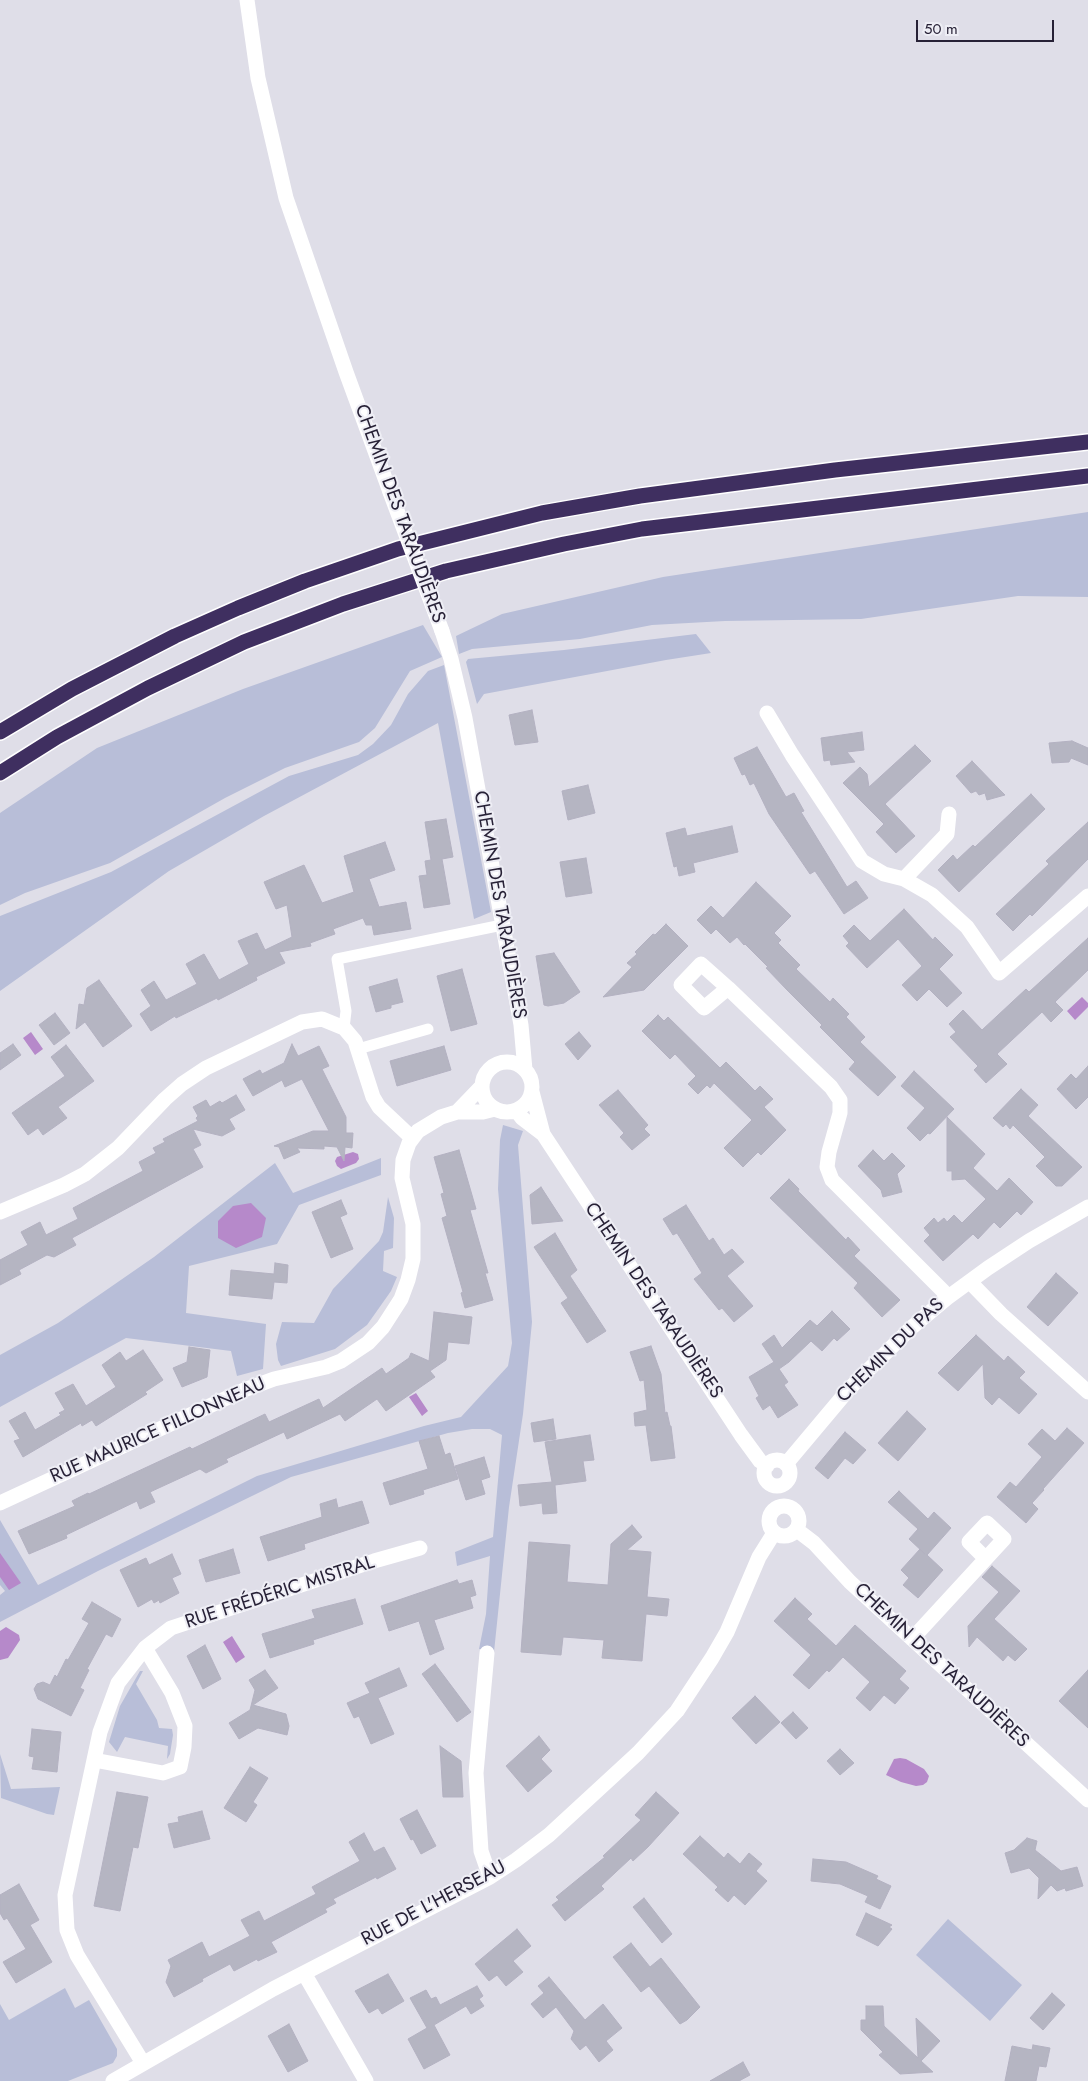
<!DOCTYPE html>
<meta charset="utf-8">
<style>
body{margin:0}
#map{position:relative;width:1088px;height:2081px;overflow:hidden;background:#dfdee8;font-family:Jost,sans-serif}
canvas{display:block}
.scale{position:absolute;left:916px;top:20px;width:138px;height:22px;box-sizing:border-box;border:2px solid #272136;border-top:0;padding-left:6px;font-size:15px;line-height:18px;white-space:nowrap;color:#272136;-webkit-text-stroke:4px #eeeef5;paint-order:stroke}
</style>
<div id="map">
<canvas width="1088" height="2081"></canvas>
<div class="scale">50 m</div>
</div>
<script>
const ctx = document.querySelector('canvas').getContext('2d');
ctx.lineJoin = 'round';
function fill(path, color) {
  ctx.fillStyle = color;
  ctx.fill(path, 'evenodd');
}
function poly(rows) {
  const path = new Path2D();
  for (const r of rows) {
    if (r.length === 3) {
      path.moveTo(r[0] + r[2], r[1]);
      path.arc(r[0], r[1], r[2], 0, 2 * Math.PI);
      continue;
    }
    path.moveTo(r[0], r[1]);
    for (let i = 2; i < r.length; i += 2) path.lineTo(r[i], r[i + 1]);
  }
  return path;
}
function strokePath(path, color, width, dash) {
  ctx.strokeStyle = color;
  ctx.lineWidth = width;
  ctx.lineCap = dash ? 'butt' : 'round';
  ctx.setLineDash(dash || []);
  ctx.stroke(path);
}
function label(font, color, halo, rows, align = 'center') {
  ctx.font = font + ' Jost,sans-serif';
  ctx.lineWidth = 4;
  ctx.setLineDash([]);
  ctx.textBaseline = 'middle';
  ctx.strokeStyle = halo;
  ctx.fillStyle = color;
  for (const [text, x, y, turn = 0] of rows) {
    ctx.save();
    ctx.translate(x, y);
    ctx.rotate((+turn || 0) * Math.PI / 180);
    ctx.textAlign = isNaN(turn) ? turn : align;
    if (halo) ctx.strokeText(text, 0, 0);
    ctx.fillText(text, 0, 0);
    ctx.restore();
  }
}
fill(poly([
 [1088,512,1088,597,1018,596,861,619,725,621,652,625,580,639,472,649,459,654,456,636,502,614,663,577],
 [423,625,442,657,410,671,375,728,359,742,285,768,225,798,110,863,25,893,0,905,0,813,97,748,243,689],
 [696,634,711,653,666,660,484,694,477,704,466,662,468,659,564,650],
 [444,665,491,912,474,919,438,723,264,816,169,871,0,991,0,916,111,872,289,776,358,755,373,744,391,725,408,694,428,671],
 [503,1125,523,1131,518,1145,532,1322,523,1414,509,1507,494,1652,479,1649,486,1614,490,1556,457,1566,455,1552,493,1537,502,1435,490,1429,472,1429,448,1433,291,1477,98,1571,0,1622,0,1595,5,1591,0,1585,0,1520,38,1585,257,1476,424,1426,461,1417,508,1366,512,1343,498,1189,500,1140],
 [381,1158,381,1175,299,1205,277,1244,189,1266,186,1313,266,1324,263,1369,237,1376,231,1351,126,1338,0,1407,0,1355,58,1323,102,1293,154,1257,275,1163,293,1193],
 [388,1197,394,1218,393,1248,384,1251,383,1271,397,1277,391,1291,367,1325,335,1349,281,1366,278,1360,276,1344,282,1322,314,1323,333,1289,379,1241,383,1232],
 [140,1671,143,1671,136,1684,157,1720,159,1728,172,1729,173,1735,170,1754,167,1759,168,1746,125,1737,117,1752,109,1742,120,1706],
 [0,1754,11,1789,60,1787,54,1815,47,1814,1,1798],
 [948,1919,1022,1985,990,2021,916,1955],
 [65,1988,75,2008,89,2000,117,2049,117,2056,113,2063,68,2081,0,2081,0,2004,9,2020]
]), '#b8bed8');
fill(poly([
 [1082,997,1088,1003,1088,1007,1075,1020,1067,1011],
 [31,1032,43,1049,35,1055,23,1038],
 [353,1152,358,1154,359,1159,356,1163,341,1169,337,1166,335,1161,337,1157],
 [251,1203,266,1218,262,1237,236,1248,218,1238,218,1221,233,1206],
 [416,1393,428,1411,422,1416,409,1397],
 [0,1553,21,1583,9,1590,0,1577],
 [6,1627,19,1635,20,1640,8,1658,0,1660,0,1631],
 [232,1636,245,1657,236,1663,223,1642],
 [900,1758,906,1759,924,1769,929,1776,927,1782,923,1785,916,1786,901,1782,886,1775,894,1759]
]), '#b689ca');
const building = poly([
 [532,710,538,742,515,745,509,715,532,710],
 [862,732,864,750,847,752,855,762,831,765,830,760,824,761,821,738,862,732],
 [1072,741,1088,748,1088,765,1071,758,1069,762,1052,763,1049,743,1072,741],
 [915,745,931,761,885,804,915,836,896,853,876,832,884,824,843,783,860,767,867,774,869,787,915,745],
 [757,747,786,797,794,793,804,811,801,812,847,887,856,881,868,898,844,914,815,871,810,874,769,814,754,783,750,785,745,774,742,775,734,758,757,747],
 [972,761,999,789,1005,795,987,800,985,793,979,795,976,791,971,793,956,776,972,761],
 [588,785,595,813,568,820,562,791,588,785],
 [1031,794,1045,809,959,892,938,870,953,855,957,860,973,845,975,847,1031,794],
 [446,819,453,857,442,859,450,904,424,908,419,876,427,875,425,861,431,860,425,822,446,819],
 [1088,822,1088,859,1032,916,1030,914,1013,931,996,914,1049,864,1046,861,1088,822],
 [732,826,738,852,693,863,695,872,679,876,677,866,674,867,666,833,685,828,687,836,732,826],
 [385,842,395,870,369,879,379,907,406,902,411,929,374,935,372,925,366,925,363,918,333,929,335,934,310,943,311,946,279,952,285,963,256,977,257,980,218,1000,217,998,176,1018,175,1016,151,1031,140,1014,151,1006,141,990,154,981,166,1000,197,984,186,964,204,954,219,980,249,964,238,941,257,933,265,950,292,937,287,905,276,909,264,882,304,865,322,903,354,892,344,856,385,842],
 [586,858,592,893,566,897,560,862,586,858],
 [756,882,791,916,774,933,781,940,778,943,800,965,796,969,830,1002,833,998,849,1014,846,1017,865,1037,860,1042,896,1077,878,1096,849,1069,855,1062,820,1027,822,1025,787,990,766,968,768,967,745,944,744,945,737,937,730,943,716,929,711,934,697,920,711,906,723,918,756,882],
 [904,909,933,940,935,937,953,955,939,969,962,993,947,1007,929,989,917,1001,902,985,922,966,898,939,867,968,846,946,849,943,843,936,854,925,870,941,904,909],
 [666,924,688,946,644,990,603,997,632,967,627,963,637,954,635,952,653,934,655,935,666,924],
 [1088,938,1088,970,1055,1002,1063,1010,1051,1022,1042,1012,997,1054,1007,1064,986,1083,974,1070,978,1066,950,1037,956,1032,949,1024,963,1010,982,1030,1026,989,1029,992,1088,938],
 [554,953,580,992,564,1003,548,1006,544,1005,536,956,554,953],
 [462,969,477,1024,451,1031,437,976,462,969],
 [397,979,403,1002,391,1005,391,1008,376,1012,369,987,397,979],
 [99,980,132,1026,103,1047,85,1022,76,1029,79,1004,84,1005,87,988,99,980],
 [55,1013,70,1033,54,1045,39,1025,55,1013],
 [658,1015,664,1021,668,1017,720,1068,726,1062,755,1091,760,1086,773,1099,764,1107,786,1130,761,1155,758,1152,743,1167,724,1148,752,1120,714,1083,710,1088,707,1085,698,1094,688,1084,696,1076,675,1054,670,1059,642,1031,658,1015],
 [579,1032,591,1046,578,1060,565,1044,579,1032],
 [13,1044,21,1055,0,1070,0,1053,13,1044],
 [292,1044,298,1056,319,1046,329,1066,322,1069,346,1117,346,1133,353,1133,352,1148,345,1147,344,1161,337,1147,324,1146,324,1149,297,1148,300,1152,284,1159,279,1147,274,1146,313,1131,329,1131,302,1079,285,1087,282,1080,253,1096,243,1079,260,1070,262,1074,284,1063,292,1044],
 [66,1045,94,1081,58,1107,67,1118,43,1135,38,1128,28,1135,12,1113,65,1076,51,1057,66,1045],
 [444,1046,451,1070,397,1086,390,1061,444,1046],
 [1088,1066,1088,1097,1076,1109,1057,1089,1071,1074,1076,1079,1088,1066],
 [914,1071,954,1109,930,1134,928,1133,920,1141,907,1128,925,1108,901,1086,914,1071],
 [1021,1089,1038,1105,1028,1116,1082,1167,1062,1186,1056,1186,1036,1166,1045,1157,1013,1125,1010,1129,1006,1124,1003,1127,993,1118,1021,1089],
 [618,1090,648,1125,644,1129,650,1135,632,1150,620,1137,624,1133,599,1105,618,1090],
 [236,1095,245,1110,229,1119,235,1129,222,1136,193,1129,201,1145,193,1149,203,1167,72,1238,76,1245,54,1257,47,1255,19,1270,21,1274,0,1285,0,1260,28,1245,21,1232,40,1222,46,1235,78,1219,73,1208,143,1171,139,1162,156,1153,153,1148,165,1142,163,1139,198,1121,196,1118,198,1116,193,1107,206,1100,210,1107,220,1101,222,1103,236,1095],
 [947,1117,985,1154,973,1168,997,1191,1009,1178,1033,1202,1021,1215,1017,1211,1000,1228,994,1222,978,1239,973,1234,943,1261,924,1241,930,1235,924,1228,934,1218,938,1223,944,1218,947,1222,954,1215,962,1223,986,1199,965,1179,952,1180,952,1171,947,1171,947,1117],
 [459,1150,476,1209,470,1210,488,1273,485,1273,493,1300,465,1308,461,1293,463,1292,442,1218,447,1216,441,1194,444,1193,434,1157,459,1150],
 [873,1150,884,1161,892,1153,905,1166,897,1174,902,1192,883,1197,881,1190,858,1166,873,1150],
 [789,1179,799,1189,798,1191,846,1240,848,1237,860,1250,854,1256,900,1300,882,1317,854,1288,858,1283,770,1198,789,1179],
 [541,1187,550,1201,563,1221,532,1224,530,1195,541,1187],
 [341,1200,347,1214,340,1217,353,1249,331,1258,312,1212,341,1200],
 [686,1205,709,1241,713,1238,724,1255,732,1249,744,1262,727,1276,753,1306,734,1322,722,1308,719,1310,694,1279,702,1273,677,1233,673,1235,663,1219,686,1205],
 [555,1233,577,1270,570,1276,606,1331,587,1343,561,1303,568,1298,534,1247,555,1233],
 [275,1263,288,1265,287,1283,274,1282,272,1299,229,1295,231,1270,274,1274,275,1263],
 [1056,1273,1078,1293,1048,1326,1027,1307,1056,1273],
 [832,1311,850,1329,837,1341,834,1338,822,1351,811,1341,789,1362,779,1369,788,1382,784,1385,798,1405,778,1418,770,1405,763,1410,756,1398,759,1396,749,1377,774,1362,762,1344,774,1335,782,1348,810,1320,817,1326,832,1311],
 [434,1312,472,1317,469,1344,448,1342,446,1360,430,1371,435,1377,386,1411,377,1399,345,1421,340,1414,287,1439,284,1432,226,1459,228,1462,206,1473,200,1469,150,1492,155,1502,140,1509,137,1501,66,1535,67,1538,29,1554,18,1531,75,1506,72,1501,88,1493,89,1494,190,1447,192,1449,265,1414,269,1422,319,1399,323,1408,382,1368,386,1374,409,1358,411,1353,429,1361,434,1312],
 [976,1335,1004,1361,1008,1356,1025,1372,1019,1378,1037,1394,1019,1414,999,1397,992,1405,985,1398,983,1364,958,1391,938,1373,976,1335],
 [651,1346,661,1374,665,1413,667,1412,670,1426,671,1426,675,1458,651,1461,646,1425,635,1426,634,1413,647,1410,644,1380,640,1381,630,1352,651,1346],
 [189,1347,210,1350,207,1377,182,1387,173,1368,187,1362,189,1347],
 [143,1350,163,1380,145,1392,147,1394,96,1426,92,1420,82,1426,81,1423,23,1457,14,1441,20,1439,9,1421,25,1412,35,1430,61,1415,59,1413,65,1410,55,1393,73,1384,86,1406,116,1387,102,1365,120,1352,126,1361,143,1350],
 [907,1411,926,1429,898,1461,878,1443,907,1411],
 [553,1419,556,1439,534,1442,531,1423,553,1419],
 [1067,1428,1084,1443,1043,1489,1044,1490,1032,1503,1038,1509,1026,1523,997,1497,1010,1482,1016,1487,1042,1457,1028,1444,1042,1429,1055,1441,1067,1428],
 [845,1432,866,1450,853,1464,845,1458,828,1479,815,1468,845,1432],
 [590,1435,594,1460,583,1461,586,1481,555,1485,557,1513,543,1514,542,1503,520,1506,518,1485,552,1482,545,1442,590,1435],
 [439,1436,445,1455,450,1453,458,1479,423,1490,424,1494,390,1505,383,1483,428,1469,419,1441,439,1436],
 [484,1457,490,1477,481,1480,485,1494,466,1500,455,1466,484,1457],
 [899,1491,928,1519,934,1512,951,1528,927,1555,943,1570,918,1598,903,1585,909,1578,901,1570,920,1549,925,1554,909,1539,918,1529,888,1502,899,1491],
 [336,1499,338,1508,362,1501,369,1523,304,1544,305,1549,268,1561,260,1537,322,1517,320,1504,336,1499],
 [632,1525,642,1537,627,1550,651,1552,647,1597,669,1599,667,1616,646,1614,642,1661,602,1658,604,1640,563,1637,561,1655,521,1652,529,1542,570,1545,567,1582,608,1585,611,1544,632,1525],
 [233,1549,240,1573,206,1582,199,1560,233,1549],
 [172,1554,181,1574,172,1578,179,1593,160,1603,159,1600,154,1603,152,1599,138,1607,120,1570,146,1558,149,1565,172,1554],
 [992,1566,1020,1591,994,1619,1027,1649,1015,1661,1008,1655,1003,1661,977,1637,969,1647,968,1626,999,1592,982,1577,992,1566],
 [457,1580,459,1584,472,1580,476,1595,470,1597,473,1608,434,1620,444,1649,430,1655,419,1621,389,1631,381,1606,457,1580],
 [795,1598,812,1614,807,1619,836,1646,855,1625,906,1671,899,1679,909,1688,895,1704,884,1695,870,1711,856,1698,870,1682,843,1657,829,1672,827,1670,809,1689,793,1675,811,1655,774,1621,795,1598],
 [355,1599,363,1624,313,1640,314,1644,270,1658,262,1634,315,1618,312,1610,355,1599],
 [92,1602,121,1619,112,1637,106,1634,87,1669,89,1670,80,1688,84,1690,71,1716,38,1699,34,1689,37,1684,43,1682,50,1685,55,1675,57,1677,66,1659,68,1660,89,1623,82,1619,92,1602],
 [205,1645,221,1679,203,1689,187,1656,205,1645],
 [435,1664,471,1712,457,1722,422,1674,435,1664],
 [399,1668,407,1686,378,1698,394,1734,371,1744,359,1716,354,1718,347,1703,370,1693,365,1683,399,1668],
 [265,1670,278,1688,253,1705,286,1714,289,1726,287,1735,258,1728,239,1739,229,1723,250,1710,255,1690,249,1680,265,1670],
 [1088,1670,1088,1728,1059,1701,1088,1670],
 [755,1696,780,1722,756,1744,732,1718,755,1696],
 [793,1712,808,1728,796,1739,781,1723,793,1712],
 [32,1729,61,1732,57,1772,32,1769,34,1757,29,1756,32,1729],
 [539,1736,550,1750,541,1759,552,1771,528,1792,506,1766,539,1736],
 [440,1746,461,1761,463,1797,443,1797,440,1746],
 [840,1749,854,1763,840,1775,827,1761,840,1749],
 [250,1767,268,1778,253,1802,257,1805,246,1822,224,1808,250,1767],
 [117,1792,148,1797,138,1848,133,1847,120,1911,94,1906,117,1792],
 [656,1792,679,1813,648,1847,633,1861,631,1858,601,1886,604,1889,565,1921,552,1905,559,1900,556,1897,605,1857,603,1856,641,1820,635,1815,656,1792],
 [417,1810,436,1846,421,1854,413,1839,411,1840,400,1819,417,1810],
 [202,1811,210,1839,174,1848,168,1824,179,1822,178,1817,202,1811],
 [364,1833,374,1852,384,1847,396,1869,377,1879,376,1877,333,1899,336,1903,325,1909,327,1912,271,1942,277,1952,258,1961,257,1959,234,1971,230,1964,202,1979,203,1981,174,1997,166,1982,171,1966,168,1960,202,1942,209,1957,250,1936,241,1920,259,1911,264,1921,316,1894,312,1887,360,1861,349,1842,364,1833],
 [700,1836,724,1858,728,1853,740,1864,749,1853,762,1864,756,1871,767,1881,745,1905,734,1895,728,1902,715,1890,718,1887,683,1854,700,1836],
 [1027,1838,1037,1841,1035,1850,1061,1871,1077,1867,1083,1886,1066,1891,1065,1888,1057,1891,1051,1885,1038,1899,1039,1878,1029,1868,1011,1873,1005,1853,1014,1850,1027,1838],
 [813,1859,846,1862,878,1876,876,1879,891,1886,880,1909,865,1902,868,1896,840,1884,811,1881,813,1859],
 [19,1884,39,1920,30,1925,52,1962,16,1983,3,1962,26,1949,7,1918,4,1920,0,1913,0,1895,19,1884],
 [644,1898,672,1934,662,1943,633,1907,644,1898],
 [866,1913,892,1925,889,1927,892,1929,878,1946,856,1935,866,1913],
 [517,1929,531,1946,513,1961,523,1972,506,1986,497,1975,489,1981,475,1964,517,1929],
 [631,1943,650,1967,661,1958,700,2007,687,2020,680,2024,649,1986,641,1992,613,1957,631,1943],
 [388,1974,404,2001,382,2014,378,2008,369,2013,355,1991,388,1974],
 [549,1977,585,2020,603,2004,622,2028,606,2041,613,2050,599,2062,586,2045,580,2050,571,2039,574,2031,556,2007,543,2018,531,2004,544,1993,538,1986,549,1977],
 [477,1986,483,1996,479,1999,484,2006,471,2014,466,2006,434,2025,450,2055,424,2069,408,2039,427,2028,410,1998,426,1990,431,1999,436,1997,440,2005,477,1986],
 [1052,1993,1065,2005,1043,2030,1030,2018,1052,1993],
 [866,2006,883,2006,884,2026,918,2058,916,2018,940,2041,921,2061,933,2072,900,2074,879,2055,883,2052,861,2030,861,2020,866,2020,866,2006],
 [289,2024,308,2061,288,2072,268,2036,289,2024],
 [1033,2045,1050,2048,1046,2067,1039,2066,1036,2081,1005,2081,1012,2046,1032,2050,1033,2045],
 [743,2062,750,2075,739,2081,710,2081,743,2062]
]);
fill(building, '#b5b5c2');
strokePath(building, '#b3b1c1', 1);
const highway = poly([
 [0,732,72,689,175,636,238,608,305,581,398,549,542,513,640,496,835,470,1088,442],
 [0,773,57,737,148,688,244,642,343,604,446,571,564,544,642,529,1088,476]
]);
strokePath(highway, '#fff', 18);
strokePath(poly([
 [344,1028,346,1011,337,959,502,925],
 [358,1049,428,1029]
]), '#fff', 11);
strokePath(poly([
 [247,0,258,78,286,198,346,372,390,492],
 [442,631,451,659,465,718,521,1025,525,1070],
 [767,713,792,755,862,861,884,874,904,879,932,895,967,927,999,973,1088,896],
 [904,879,947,834,949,814],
 [728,988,704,1008,681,985,701,964,728,988,831,1087,840,1100,840,1113,829,1152,827,1167,832,1180,943,1291,947,1298],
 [507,1087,25],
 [532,1092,543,1134],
 [516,1110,522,1118,543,1134,741,1435,760,1461,767,1466],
 [457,1112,482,1086],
 [0,1212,64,1185,85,1174,118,1148,165,1099,182,1084,206,1068,302,1022,322,1019,344,1028,355,1041,373,1097,379,1107,412,1138],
 [970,1282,1001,1314,1088,1392],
 [777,1473,13],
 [786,1464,849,1389,911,1328,947,1298,988,1268,1029,1241,1088,1207],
 [0,1503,244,1390,274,1379,326,1367,341,1361,368,1343,383,1327,401,1299,408,1280,413,1259,413,1224,402,1178,403,1160,409,1143,418,1131,441,1117,457,1112,483,1112,495,1109],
 [784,1521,15],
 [797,1530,814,1543,850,1582,1088,1800],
 [912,1639,1004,1539,987,1523,969,1542,985,1558],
 [487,1653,476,1773,481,1851,490,1877],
 [94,1760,163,1773,180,1767,184,1747,185,1726,172,1693,145,1648],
 [304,1973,366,2081],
 [143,2063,77,1955,67,1930,65,1895,100,1732,118,1683,145,1648,171,1628,374,1561,420,1548],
 [113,2081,273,1989,490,1877,516,1860,549,1835,638,1753,677,1711,712,1658,727,1632,759,1557,774,1533]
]), '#fff', 15);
strokePath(highway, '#3f2f60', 15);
strokePath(poly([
 [390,492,442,631]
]), '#fff', 15);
label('19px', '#272136', '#eeeef5', [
 ["CHEMIN DES TARAUDIÈRES",399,514,70],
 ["CHEMIN DES TARAUDIÈRES",499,905,80],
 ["CHEMIN DES TARAUDIÈRES",653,1301,56],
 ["CHEMIN DU PAS",891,1351,-44],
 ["RUE MAURICE FILLONNEAU",158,1431,-24],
 ["RUE FRÉDÉRIC MISTRAL",280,1593,-18],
 ["CHEMIN DES TARAUDIÈRES",941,1666,43],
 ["RUE DE L'HERSEAU",434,1904,-28]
]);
</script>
